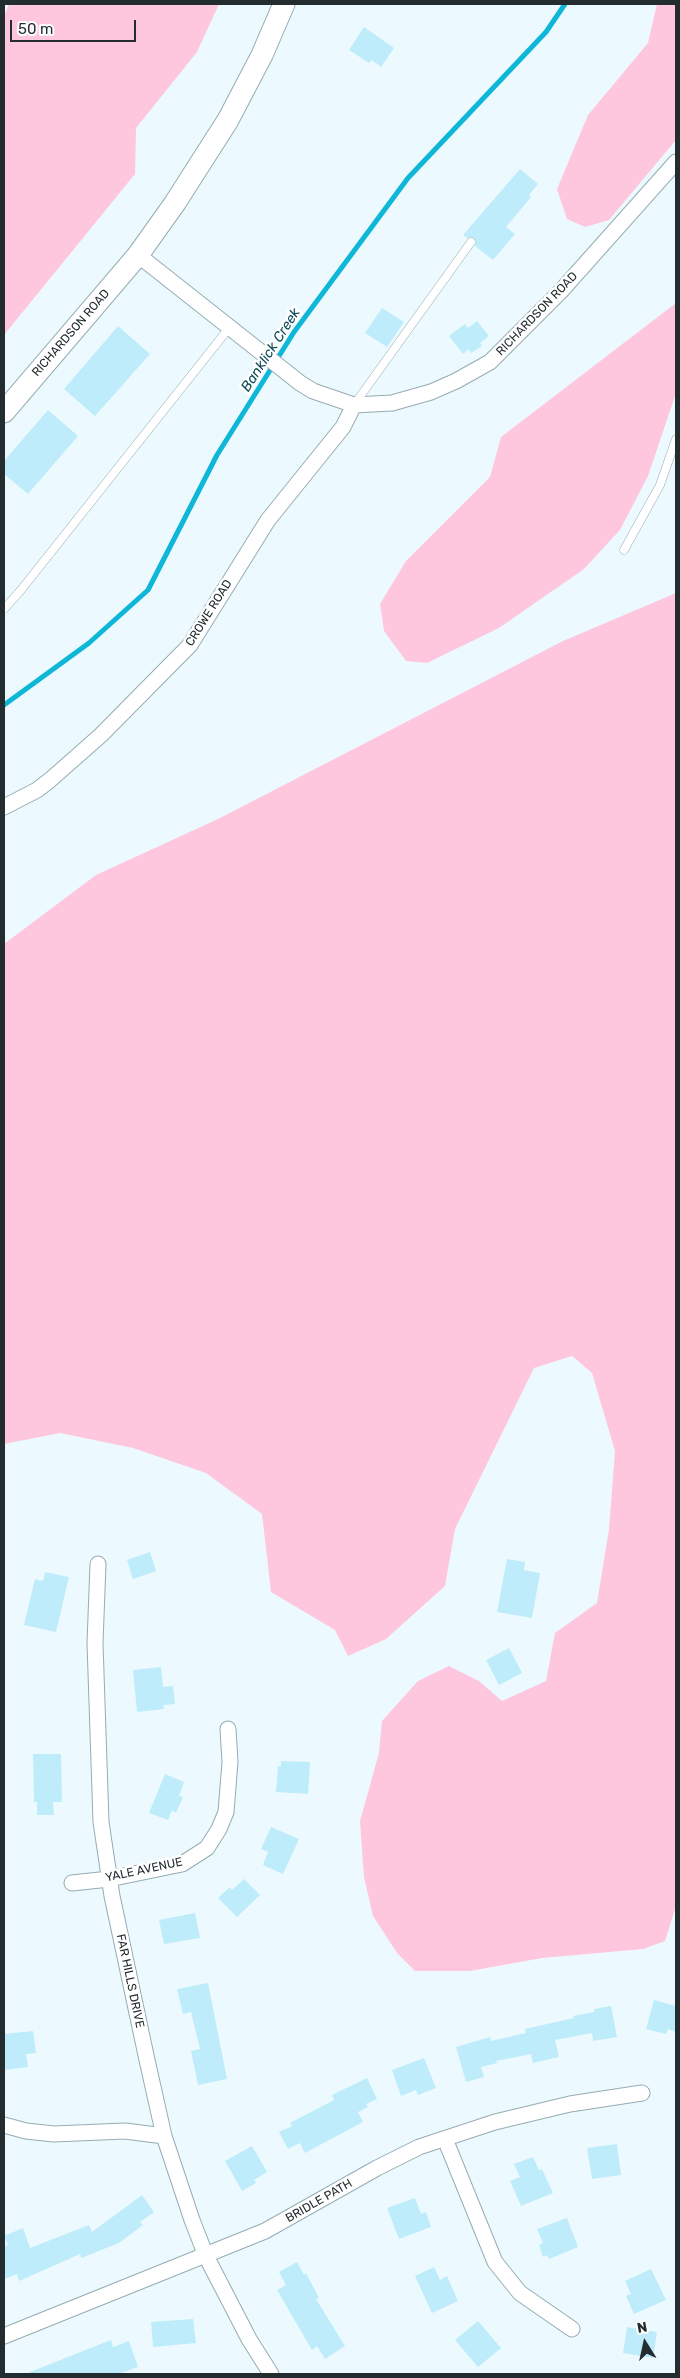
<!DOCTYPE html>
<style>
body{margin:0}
#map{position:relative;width:680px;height:2378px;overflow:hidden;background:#ecfaff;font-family:Rubik,sans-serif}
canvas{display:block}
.frame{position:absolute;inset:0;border:5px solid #232d30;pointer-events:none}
.north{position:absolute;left:620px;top:2318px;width:50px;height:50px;-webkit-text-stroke:4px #fff;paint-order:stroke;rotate:350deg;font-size:14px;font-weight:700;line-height:20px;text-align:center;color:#232d30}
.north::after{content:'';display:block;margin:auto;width:18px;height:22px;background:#232d30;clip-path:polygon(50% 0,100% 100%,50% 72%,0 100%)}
.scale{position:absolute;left:10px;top:20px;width:126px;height:22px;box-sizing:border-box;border:2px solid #232d30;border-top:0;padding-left:6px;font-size:15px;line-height:18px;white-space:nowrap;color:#232d30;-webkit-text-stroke:4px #fff;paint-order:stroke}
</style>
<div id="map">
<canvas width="680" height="2378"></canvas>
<div class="frame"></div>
<div class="north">N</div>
<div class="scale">50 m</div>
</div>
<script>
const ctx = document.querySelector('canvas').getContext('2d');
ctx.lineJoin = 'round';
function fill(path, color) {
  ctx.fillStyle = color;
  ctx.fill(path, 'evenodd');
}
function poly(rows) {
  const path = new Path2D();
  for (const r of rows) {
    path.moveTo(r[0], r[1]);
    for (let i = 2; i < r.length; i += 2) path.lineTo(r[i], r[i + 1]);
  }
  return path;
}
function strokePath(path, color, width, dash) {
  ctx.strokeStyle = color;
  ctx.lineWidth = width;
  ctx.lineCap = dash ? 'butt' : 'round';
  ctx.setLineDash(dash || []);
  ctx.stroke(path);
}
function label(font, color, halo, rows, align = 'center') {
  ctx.font = font + ' Rubik,sans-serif';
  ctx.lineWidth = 5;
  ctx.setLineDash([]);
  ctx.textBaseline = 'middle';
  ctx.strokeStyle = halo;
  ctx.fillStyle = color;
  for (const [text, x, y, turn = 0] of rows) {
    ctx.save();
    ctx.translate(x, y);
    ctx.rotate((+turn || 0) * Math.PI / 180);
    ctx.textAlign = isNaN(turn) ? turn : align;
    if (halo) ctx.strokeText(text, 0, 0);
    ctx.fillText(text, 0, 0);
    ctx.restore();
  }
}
fill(poly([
 [9,4,219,4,197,52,136,128,135,174,4,335,4,16],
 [657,4,676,4,676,140,609,220,585,227,567,219,557,189,588,115,648,43],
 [676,303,676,393,648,476,620,530,584,569,499,628,427,663,406,661,384,631,380,604,406,561,490,477,501,437],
 [676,593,676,1906,665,1941,643,1949,542,1958,470,1971,415,1971,397,1953,373,1916,364,1877,360,1821,379,1753,382,1721,418,1681,449,1666,479,1681,502,1701,546,1681,555,1633,597,1603,609,1529,615,1451,592,1373,572,1356,534,1368,455,1529,445,1586,386,1639,348,1656,335,1630,271,1592,262,1514,206,1473,133,1448,60,1433,4,1444,4,944,96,875,218,819,563,641]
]), '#fec7de');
strokePath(poly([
 [4,705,89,643,148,590,217,455,294,332,408,178,546,32,565,4]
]), '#0eb6d7', 5);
fill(poly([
 [364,27,394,48,381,67,372,60,369,63,349,50],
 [520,169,538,184,529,195,531,197,506,227,515,234,493,260,475,246,475,238,467,238,463,235],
 [382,308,404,322,387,347,365,333],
 [477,321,489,336,480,343,482,346,471,353,468,349,463,354,449,336,465,324,468,328],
 [118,326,150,354,95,416,64,389],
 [48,410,78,436,28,494,4,474,4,461],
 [150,1552,156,1571,133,1579,127,1560],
 [507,1559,525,1562,524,1570,540,1573,532,1618,497,1612],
 [45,1572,69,1577,56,1632,24,1625,35,1579,43,1581],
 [509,1648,522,1673,499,1685,486,1660],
 [161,1667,163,1687,173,1686,175,1704,163,1705,164,1709,137,1712,133,1670],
 [33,1754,61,1754,62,1802,53,1802,54,1815,37,1815,37,1802,34,1802],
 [281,1761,310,1762,308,1794,276,1792,278,1766,281,1766],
 [165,1774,184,1782,179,1796,183,1797,176,1813,172,1810,168,1820,149,1813],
 [271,1827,299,1839,283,1874,263,1865,268,1852,261,1849],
 [244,1879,260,1895,237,1917,218,1898,230,1887,232,1890],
 [195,1913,200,1938,164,1944,159,1920],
 [208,1983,227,2079,198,2085,191,2051,200,2049,191,2012,183,2014,177,1989],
 [654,2000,676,2006,676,2032,668,2029,666,2034,646,2029],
 [611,2006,617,2037,593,2041,592,2033,555,2040,559,2057,533,2063,531,2054,496,2061,497,2063,481,2067,484,2077,466,2082,456,2047,490,2037,491,2041,526,2033,525,2029,574,2018,573,2016,594,2012,594,2009],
 [33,2031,36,2053,26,2054,28,2067,4,2070,4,2034],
 [424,2058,436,2088,418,2095,416,2090,401,2096,392,2070],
 [367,2078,377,2099,366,2104,368,2107,358,2112,363,2122,305,2153,300,2143,288,2149,279,2132,292,2126,290,2123,334,2100,332,2095],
 [617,2144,621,2175,592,2179,587,2148],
 [252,2146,267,2172,254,2180,256,2183,242,2191,225,2161],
 [533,2157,539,2170,542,2169,553,2193,521,2206,510,2181,520,2177,514,2164],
 [142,2195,154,2212,140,2222,143,2225,119,2243,81,2258,80,2254,19,2281,17,2274,4,2279,4,2247,8,2245,4,2236,23,2228,30,2248,89,2225,92,2232],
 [415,2198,421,2214,426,2212,431,2227,399,2239,387,2208],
 [567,2218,578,2247,549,2259,547,2255,543,2257,539,2245,543,2243,537,2229],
 [297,2262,304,2275,306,2273,319,2298,316,2299,345,2346,325,2359,317,2346,312,2350,277,2290,286,2285,279,2272],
 [434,2267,440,2280,447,2276,458,2301,432,2313,415,2276],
 [651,2269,666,2300,634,2314,626,2296,631,2294,625,2281],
 [193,2319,196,2343,153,2347,151,2322],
 [478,2321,501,2348,478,2367,455,2340],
 [627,2327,657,2332,653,2358,623,2353],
 [111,2340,113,2347,129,2341,138,2367,118,2374,25,2374]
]), '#beecfa');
const service = poly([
 [354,405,471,242],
 [624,550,660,485,676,439],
 [4,609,21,590,229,328]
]);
const minor = poly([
 [138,255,300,383,313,391,354,405,392,403,431,392,456,381,490,362,561,291,676,162],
 [4,807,37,790,50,780,101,735,190,645,268,520,343,427,354,405],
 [98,1564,95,1643,101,1822,112,1896,147,2060,164,2136,192,2220,206,2256,249,2339,271,2374],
 [72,1883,109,1879,182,1864,207,1848,219,1829,226,1812,230,1762,228,1729],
 [4,2125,26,2131,54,2134,125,2131,164,2136],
 [445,2139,495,2262,520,2293,572,2329],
 [4,2336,265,2231,377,2168,419,2147,495,2122,570,2104,642,2093]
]);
const secondary = poly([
 [4,412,138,255,175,203,228,120,262,55,284,4]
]);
strokePath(service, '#95acb3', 9);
strokePath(minor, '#95acb3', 17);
strokePath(secondary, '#95acb3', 23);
strokePath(service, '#fff', 8);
strokePath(minor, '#fff', 15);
strokePath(secondary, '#fff', 21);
label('12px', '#232d30', '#fff', [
 ["RICHARDSON ROAD",537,314,-46],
 ["RICHARDSON ROAD",71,333,-49],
 ["CROWE ROAD",209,613,-58],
 ["YALE AVENUE",144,1870,-12],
 ["FAR HILLS DRIVE",130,1981,78],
 ["BRIDLE PATH",319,2201,-30]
]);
label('italic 14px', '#0b4957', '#fff', [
 ["Banklick Creek",271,350,-57]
]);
</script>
